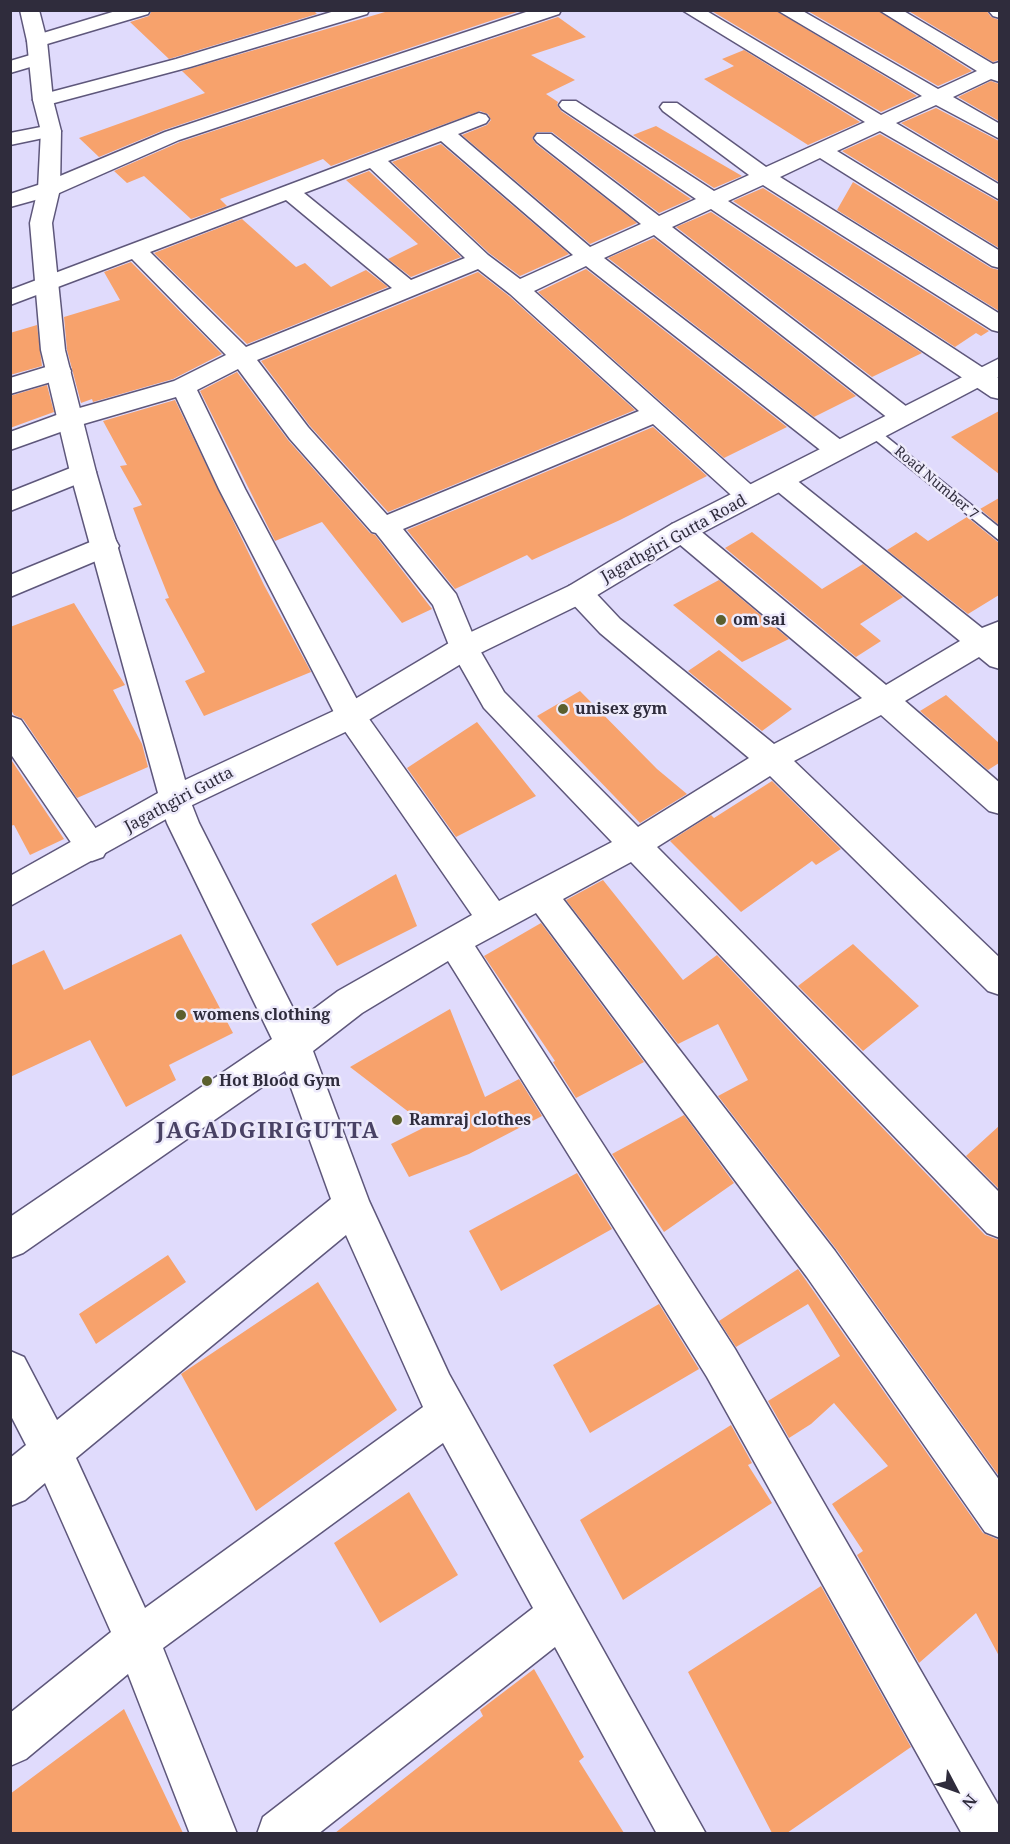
<!DOCTYPE html>
<style>
body{margin:0}
#map{position:relative;width:1010px;height:1844px;overflow:hidden;background:#e0dbfc;font-family:"Noto Serif",serif}
canvas{display:block}
.frame{position:absolute;inset:0;border:12px solid #2f2c3c;pointer-events:none}
.north{position:absolute;left:926px;top:1760px;width:60px;height:60px;-webkit-text-stroke:4px #edeafb;paint-order:stroke;rotate:131deg;font-size:16px;font-weight:700;line-height:24px;text-align:center;color:#2f2c3c}
.north::after{content:'';display:block;margin:auto;width:21px;height:27px;background:#2f2c3c;clip-path:polygon(50% 0,100% 100%,50% 72%,0 100%)}
</style>
<div id="map">
<canvas width="1010" height="1844"></canvas>
<div class="frame"></div>
<div class="north">N</div>
</div>
<script>
const ctx = document.querySelector('canvas').getContext('2d');
ctx.lineJoin = 'round';
function fill(path, color) {
  ctx.fillStyle = color;
  ctx.fill(path, 'evenodd');
}
function poly(rows) {
  const path = new Path2D();
  for (const r of rows) {
    path.moveTo(r[0], r[1]);
    for (let i = 2; i < r.length; i += 2) path.lineTo(r[i], r[i + 1]);
  }
  return path;
}
function strokePath(path, color, width, dash) {
  ctx.strokeStyle = color;
  ctx.lineWidth = width;
  ctx.lineCap = dash ? 'butt' : 'round';
  ctx.setLineDash(dash || []);
  ctx.stroke(path);
}
function label(font, color, halo, rows, align = 'center') {
  ctx.font = font + ' "Noto Serif",serif';
  ctx.lineWidth = 5;
  ctx.setLineDash([]);
  ctx.textBaseline = 'middle';
  ctx.strokeStyle = halo;
  ctx.fillStyle = color;
  for (const [text, x, y, turn = 0] of rows) {
    ctx.save();
    ctx.translate(x, y);
    ctx.rotate((+turn || 0) * Math.PI / 180);
    ctx.textAlign = isNaN(turn) ? turn : align;
    if (halo) ctx.strokeText(text, 0, 0);
    ctx.fillText(text, 0, 0);
    ctx.restore();
  }
}
fill(poly([
 [152,10,313,10,317,14,169,59,130,22,149,16],
 [392,10,523,10,164,130,99,157,79,138,205,93,182,71],
 [710,10,775,10,917,96,881,112],
 [806,10,877,10,972,71,938,86],
 [907,10,986,10,991,17,999,20,999,60,993,62],
 [558,17,586,37,531,55,575,80,546,94,558,102,557,105,561,111,691,199,659,213,552,132,537,132,532,138,536,144,637,223,590,244,462,135,487,125,491,120,488,114,480,111,331,166,323,159,220,199,227,206,191,219,144,176,127,183,114,171,180,142],
 [744,50,860,122,808,145,704,79,734,66,722,59],
 [991,81,999,84,999,121,958,97],
 [936,108,999,141,999,182,901,123],
 [656,126,742,176,714,188,633,135],
 [880,134,999,202,999,248,842,151],
 [441,144,569,254,520,276,489,253,392,162],
 [369,171,461,257,411,277,388,259,418,244,346,180],
 [853,182,991,268,999,270,999,311,837,210],
 [763,188,989,331,981,336,976,333,955,347,733,201],
 [711,212,922,353,872,377,676,227],
 [242,219,296,267,305,263,331,287,366,270,388,287,247,344,154,253],
 [654,238,856,396,814,417,608,258],
 [131,262,222,354,173,379,93,402,92,399,81,403,67,350,64,317,120,300,104,272],
 [586,269,787,427,724,458,538,292],
 [478,272,509,296,635,410,388,512,310,426,261,361],
 [37,325,42,366,10,375,10,333],
 [237,372,288,440,370,533,375,535,432,609,402,623,322,522,275,541,200,391],
 [47,385,54,412,10,428,10,396],
 [175,400,264,585,311,672,204,716,185,681,205,672,165,599,169,598,133,508,142,505,120,466,127,465,103,421],
 [999,411,999,474,951,437],
 [653,427,707,476,620,520,532,560,527,555,455,589,407,530],
 [999,498,999,525,980,509],
 [967,517,999,543,999,595,968,614,887,550,916,532,928,541],
 [752,532,822,589,863,564,903,597,860,624,881,641,856,657,725,548],
 [719,580,789,639,742,662,673,605],
 [74,603,125,685,113,690,142,744,148,767,77,798,23,719,14,715,10,708,10,627],
 [719,650,792,709,762,731,688,671],
 [580,691,657,769,687,794,640,823,537,716],
 [946,695,999,743,999,763,988,770,920,711],
 [477,722,536,796,456,837,407,768],
 [10,758,64,839,30,855,14,825,10,826],
 [772,781,841,849,816,865,812,861,741,912,670,841,711,815,714,818],
 [396,874,417,926,337,966,311,924],
 [603,880,683,980,717,955,985,1235,999,1240,999,1476,837,1250,718,1096,748,1080,718,1024,678,1044,566,900],
 [541,923,644,1062,576,1098,553,1062,555,1061,484,956],
 [181,934,233,1033,169,1065,176,1080,126,1107,90,1040,10,1077,10,966,44,950,64,990],
 [853,944,919,1006,863,1051,798,986],
 [450,1009,485,1097,519,1079,542,1116,469,1154,409,1177,391,1144,427,1126,350,1067],
 [684,1115,734,1183,664,1232,612,1154],
 [999,1126,999,1189,966,1156],
 [577,1173,612,1229,501,1291,469,1231],
 [168,1255,186,1282,96,1344,79,1314],
 [798,1269,983,1533,999,1540,999,1656,976,1613,919,1663,857,1555,863,1551,832,1504,888,1466,834,1403,811,1424,789,1438,768,1401,840,1356,808,1304,736,1347,719,1321],
 [318,1282,397,1410,256,1511,181,1374],
 [659,1304,699,1369,590,1433,553,1365],
 [731,1425,752,1463,748,1465,772,1503,623,1600,580,1520],
 [409,1492,458,1575,380,1623,334,1543],
 [821,1586,911,1747,787,1833,772,1833,688,1672],
 [534,1669,584,1757,579,1761,624,1833,335,1833,483,1716,480,1710],
 [124,1709,183,1833,10,1833,10,1794]
]), '#f7a26c');
const lane = poly([
 [873,426,1000,528,1000,541,868,434,868,428,873,426]
]);
const street = poly([
 [119,10,150,10,148,14,37,47,27,41,30,37,119,10],
 [338,10,369,10,367,14,190,67,43,106,36,104,33,100,36,96,176,59,338,10],
 [532,10,561,10,559,14,179,140,57,194,10,207,10,194,41,184,165,132,532,10],
 [682,10,705,10,881,115,922,96,777,10,801,10,938,89,977,71,879,10,902,10,993,64,1000,62,1000,82,991,79,953,97,1000,124,1000,139,936,105,896,123,1000,185,1000,200,880,131,837,151,1000,251,1000,268,992,266,820,158,780,177,1000,314,1000,332,992,330,763,185,728,201,1000,379,1000,399,991,397,711,209,672,227,911,410,915,416,911,422,902,424,893,422,654,235,604,258,846,444,850,450,846,456,837,459,828,456,586,266,534,291,758,491,762,497,758,503,749,506,740,503,653,424,403,529,456,594,478,647,504,692,638,827,749,758,600,633,569,600,565,593,569,586,579,583,589,586,620,619,774,744,862,698,672,538,669,531,672,524,682,522,692,524,886,685,960,641,772,487,768,481,772,475,781,472,790,475,982,628,1000,621,1000,669,990,666,979,657,905,701,1000,783,1000,814,989,811,881,715,794,761,1000,958,1000,995,988,991,770,776,657,847,1000,1193,1000,1238,987,1233,631,862,563,899,835,1251,1000,1481,1000,1538,985,1532,807,1277,536,913,475,946,735,1349,1000,1808,1000,1834,962,1834,707,1377,448,961,362,1013,313,1051,369,1201,449,1374,706,1834,657,1834,555,1647,318,1834,257,1834,263,1817,533,1608,443,1443,163,1648,237,1834,190,1834,128,1674,26,1759,10,1766,10,1713,111,1632,45,1483,25,1500,10,1506,10,1458,26,1445,10,1414,10,1351,24,1357,57,1420,331,1199,285,1071,23,1253,10,1258,10,1217,272,1039,167,823,159,799,164,790,175,786,186,790,199,823,299,1020,338,991,472,915,340,724,219,489,176,397,80,425,10,450,10,432,62,413,174,381,226,355,132,259,10,305,10,290,479,113,486,115,489,119,486,123,458,134,590,247,641,224,537,142,534,138,537,134,551,134,659,216,696,199,562,109,559,105,562,101,576,101,714,191,749,175,663,111,660,107,663,103,677,103,766,167,865,122,682,10],
 [441,141,573,255,520,279,488,255,388,161,441,141],
 [370,168,465,258,411,280,304,193,370,168],
 [286,200,392,288,246,347,150,252,286,200],
 [478,269,510,294,639,411,387,515,308,427,257,360,478,269],
 [238,369,290,439,372,532,376,533,433,605,450,648,484,708,612,842,499,901,362,709,245,489,197,390,238,369],
 [346,1235,423,1407,145,1608,76,1458,346,1235],
 [988,10,1000,10,1000,18,993,16,988,10],
 [37,53,44,55,47,59,44,63,10,73,10,61,37,53],
 [51,125,58,127,61,131,58,135,10,145,10,133,51,125],
 [59,363,68,365,71,371,68,377,10,394,10,378,59,363],
 [83,463,92,466,96,472,92,478,10,511,10,492,83,463],
 [105,536,115,539,119,546,115,553,10,597,10,575,105,536],
 [10,716,21,720,103,839,108,848,103,857,92,861,81,857,10,753,10,716]
]);
const secondary = poly([
 [20,10,39,10,47,41,53,100,61,131,60,189,52,223,65,350,96,472,185,780,340,708,454,640,569,586,672,524,1000,358,1000,376,692,538,589,600,474,656,362,724,186,808,10,906,10,876,158,793,70,472,41,350,30,223,38,189,41,131,33,100,27,41,20,10]
]);
strokePath(lane, '#5e577b', 3);
strokePath(street, '#5e577b', 3);
strokePath(secondary, '#5e577b', 3);
fill(lane, '#fff');
fill(street, '#fff');
fill(secondary, '#fff');
for (const [x, y, r, color] of [
 [721,620,6,"#5b5f2d"],
 [563,709,6,"#5b5f2d"],
 [181,1015,6,"#5b5f2d"],
 [207,1081,6,"#5b5f2d"],
 [397,1120,6,"#5b5f2d"]
]) {
  const dot = new Path2D();
  dot.arc(x, y, r, 0, 2 * Math.PI);
  ctx.fillStyle = color;
  ctx.fill(dot);
  strokePath(dot, '#edeafb', 2);
}
label('14px', '#2f2c3c', '#edeafb', [
 ["Road Number 7",936,483,40]
]);
label('16px', '#2f2c3c', '#edeafb', [
 ["Jagathgiri Gutta Road",674,539,-29],
 ["Jagathgiri Gutta",179,800,-28]
]);
label('bold 16px', '#2f2c3c', '#edeafb', [
 ["om sai",733,620],
 ["unisex gym",575,709],
 ["womens clothing",193,1015],
 ["Hot Blood Gym",219,1081],
 ["Ramraj clothes",409,1120]
], 'left');
ctx.letterSpacing = '1.5px';
label('bold 22px', '#494265', '#edeafb', [
 ["JAGADGIRIGUTTA",268,1132]
]);
ctx.letterSpacing = '0px';
</script>
